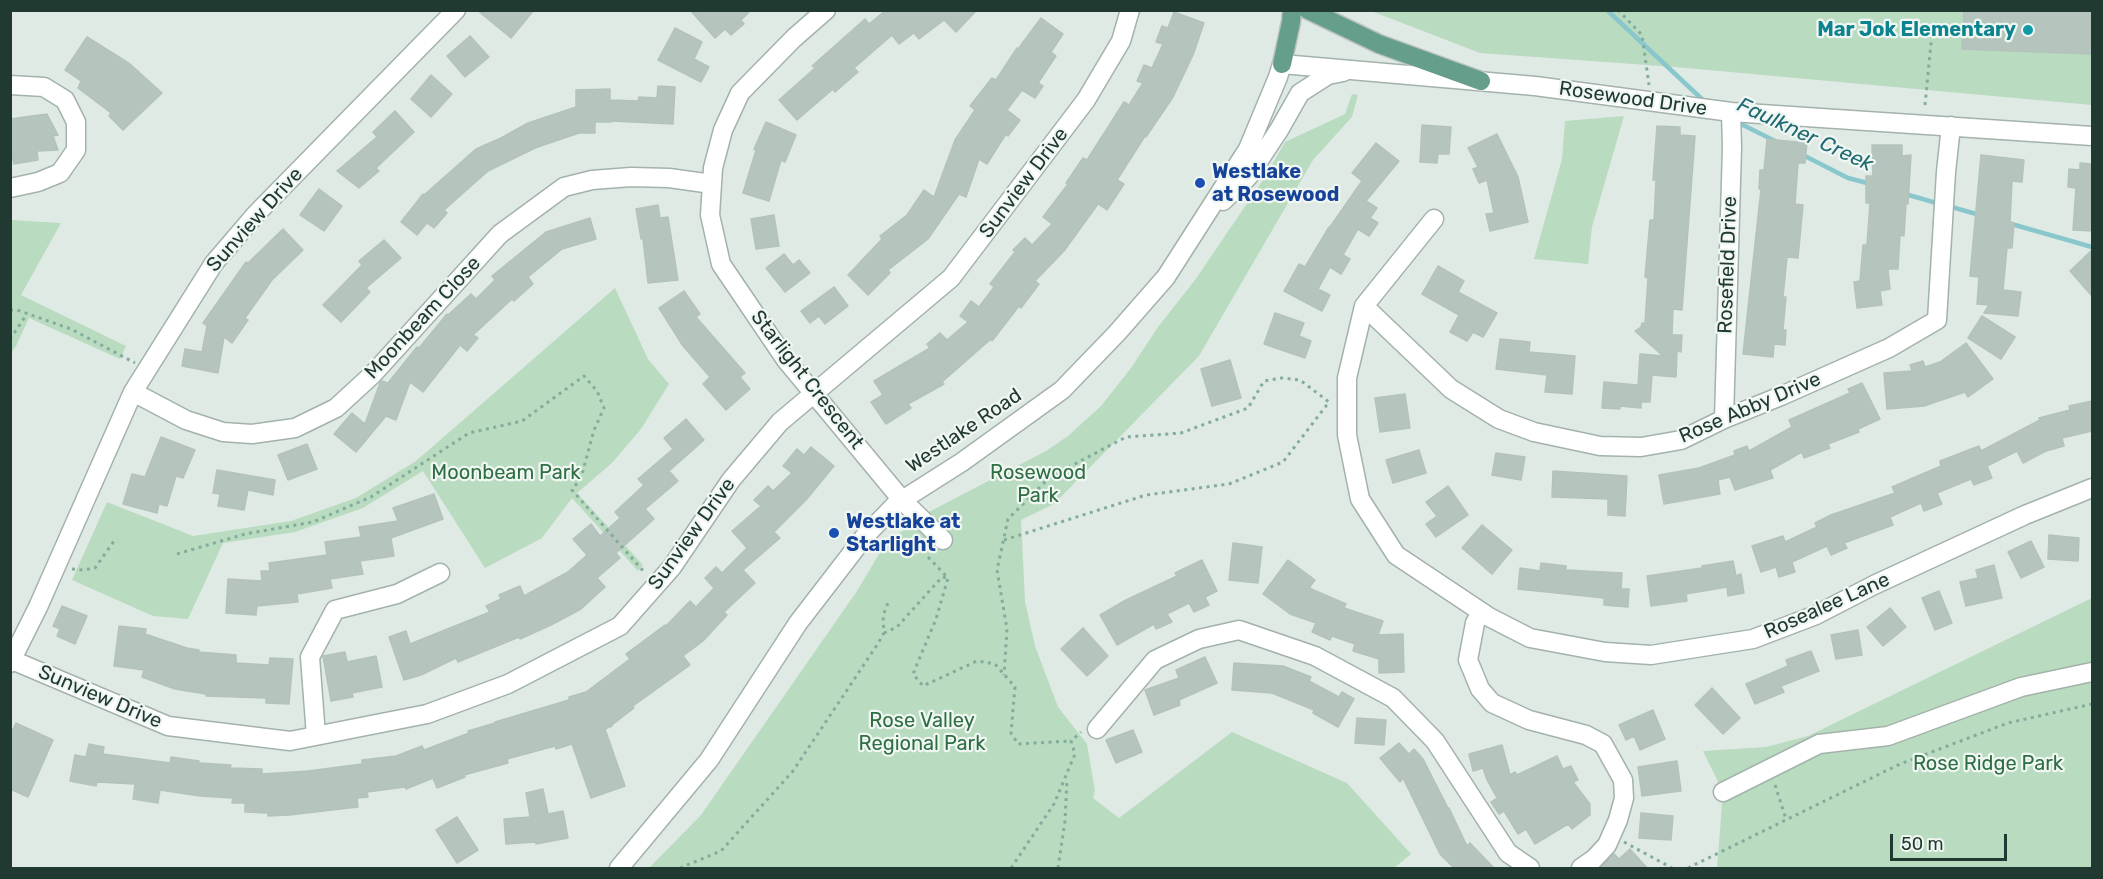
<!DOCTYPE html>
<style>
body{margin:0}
#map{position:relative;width:2103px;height:879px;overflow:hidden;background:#e0eae5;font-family:Rubik,sans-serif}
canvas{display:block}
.frame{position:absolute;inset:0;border:12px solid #213a31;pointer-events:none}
.scale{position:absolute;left:1890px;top:834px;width:117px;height:27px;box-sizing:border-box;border:3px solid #213a31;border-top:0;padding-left:8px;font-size:18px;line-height:21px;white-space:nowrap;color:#213a31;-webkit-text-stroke:4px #f0f7f3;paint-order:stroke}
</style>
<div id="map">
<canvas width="2103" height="879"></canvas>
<div class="frame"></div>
<div class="scale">50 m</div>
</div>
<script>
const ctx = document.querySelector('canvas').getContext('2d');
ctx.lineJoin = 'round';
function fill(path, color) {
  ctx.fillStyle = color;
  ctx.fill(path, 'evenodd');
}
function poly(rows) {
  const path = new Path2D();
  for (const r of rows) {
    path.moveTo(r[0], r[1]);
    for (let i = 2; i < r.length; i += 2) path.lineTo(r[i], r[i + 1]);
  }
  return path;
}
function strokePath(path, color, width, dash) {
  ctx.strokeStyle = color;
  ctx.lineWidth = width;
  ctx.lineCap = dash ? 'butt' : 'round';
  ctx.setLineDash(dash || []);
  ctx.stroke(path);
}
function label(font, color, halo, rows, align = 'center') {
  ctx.font = font + ' Rubik,sans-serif';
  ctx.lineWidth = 4.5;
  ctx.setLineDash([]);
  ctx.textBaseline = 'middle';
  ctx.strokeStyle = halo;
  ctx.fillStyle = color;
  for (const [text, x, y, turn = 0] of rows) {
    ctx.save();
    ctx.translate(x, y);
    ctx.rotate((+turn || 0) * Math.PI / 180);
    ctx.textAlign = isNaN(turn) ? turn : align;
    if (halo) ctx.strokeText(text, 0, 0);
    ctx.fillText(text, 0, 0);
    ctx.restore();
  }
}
fill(poly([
 [1371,11,2092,11,2092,105,1675,67,1480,53],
 [1352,94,1358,95,1352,117,1313,160,1199,356,1054,504,1021,520,1025,601,1035,646,1058,707,1087,744,1095,791,1093,798,1119,818,1232,732,1347,783,1411,854,1394,868,649,868,701,815,857,591,885,544,925,514,1046,451,1068,436,1101,406,1131,368,1158,327,1195,280,1265,177,1285,142,1345,114],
 [1624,116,1592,227,1588,264,1534,259,1562,159,1565,121],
 [11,220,61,223,21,295,126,346,120,359,29,318,16,346,11,353],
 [615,288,648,359,669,384,641,429,612,463,577,493,643,565,638,571,572,498,542,538,485,568,423,471,363,508,295,532,223,543,188,619,153,616,72,580,107,502,193,536,291,521,356,498,416,461],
 [2092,598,2092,868,1717,868,1723,792,1703,751,1766,747,1808,736]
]), '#b9dbc0');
strokePath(poly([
 [1607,10,1705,102],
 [1737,122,1775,141],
 [1801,154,1848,178,1871,184],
 [1905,194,1940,204],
 [1948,206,1980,215],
 [2008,223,2092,247]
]), '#8ac7cd', 4.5);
const building = poly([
 [477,10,534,10,511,38,477,10],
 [690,10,751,10,741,20,744,24,731,35,725,29,715,38,690,10],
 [886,10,977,10,956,32,944,20,919,39,914,33,899,44,892,35,854,68,858,72,835,92,833,89,797,120,779,100,815,68,812,66,865,19,869,24,886,10],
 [1964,10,2092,10,2092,54,1962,49,1964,10],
 [1174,12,1204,23,1193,55,1173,97,1146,137,1145,136,1117,180,1124,184,1107,210,1098,204,1064,251,1035,281,1039,284,1021,308,1019,306,992,341,991,339,942,382,944,384,908,404,911,408,886,424,871,402,883,395,874,381,930,348,927,344,940,333,947,340,968,322,960,316,971,301,979,307,994,287,990,284,1015,252,1013,250,1025,238,1032,245,1052,224,1043,217,1068,184,1066,183,1083,158,1087,160,1124,102,1129,105,1143,83,1137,81,1144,65,1152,68,1163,44,1156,42,1162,26,1168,28,1174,12],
 [1041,18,1063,34,1051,52,1056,56,1038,83,1043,86,1035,98,1022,90,1007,110,1020,120,1008,136,1006,134,987,164,979,159,966,197,959,194,928,239,888,270,890,273,868,295,848,275,882,239,880,236,907,215,924,190,934,197,955,140,975,110,970,106,992,78,996,80,1017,48,1018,49,1041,18],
 [675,28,702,42,694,59,709,67,701,82,658,60,675,28],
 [470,36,489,57,465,77,447,56,470,36],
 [87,37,130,64,162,93,123,130,109,116,111,113,78,88,81,81,65,70,87,37],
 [431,75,452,94,431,117,411,99,431,75],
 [658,86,675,87,673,124,611,121,611,122,595,122,595,133,579,133,535,148,488,171,444,210,447,213,434,228,427,223,417,235,401,222,423,194,424,195,476,149,501,138,528,123,576,107,576,90,610,89,610,100,638,101,639,97,657,98,658,86],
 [395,111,414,132,376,168,379,171,359,188,337,171,377,137,373,132,395,111],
 [47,114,58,135,53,136,58,150,37,151,38,160,14,164,10,149,10,119,47,114],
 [766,122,796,135,785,162,781,160,769,201,743,193,756,150,754,149,766,122],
 [1422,125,1451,127,1449,154,1438,154,1437,163,1420,162,1422,125],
 [1657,126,1680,127,1680,135,1695,136,1682,310,1673,309,1672,335,1682,335,1681,352,1677,351,1676,377,1652,375,1650,402,1641,402,1641,408,1620,406,1620,409,1602,408,1604,382,1638,385,1640,354,1663,356,1635,331,1641,327,1642,323,1645,323,1648,278,1645,277,1650,220,1654,220,1656,180,1653,180,1657,126],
 [1497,134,1518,177,1528,222,1490,231,1486,214,1494,213,1487,180,1479,183,1473,169,1478,167,1468,148,1497,134],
 [1767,139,1807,143,1805,163,1798,163,1795,204,1803,205,1798,258,1787,257,1783,297,1786,297,1783,330,1786,330,1785,345,1774,344,1773,357,1743,354,1761,189,1759,189,1760,170,1764,170,1767,139],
 [1376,143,1399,161,1366,201,1377,208,1370,218,1378,223,1369,236,1358,229,1343,255,1350,259,1341,274,1330,267,1318,289,1330,295,1322,311,1284,291,1299,264,1305,267,1329,227,1330,227,1362,181,1352,173,1376,143],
 [1872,145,1902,145,1902,156,1911,155,1908,204,1906,204,1904,236,1900,235,1898,269,1888,269,1890,289,1880,291,1882,305,1857,308,1854,282,1860,281,1863,245,1867,245,1870,203,1866,203,1866,176,1873,176,1872,145],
 [1981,155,2024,160,2022,182,2012,181,2010,222,2014,223,2012,248,2007,248,2003,290,2021,292,2018,316,1984,313,1989,305,1977,304,1979,277,1970,276,1981,155],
 [2080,163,2092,164,2092,231,2073,230,2076,188,2068,187,2069,169,2080,170,2080,163],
 [319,189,342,206,324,231,300,215,319,189],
 [658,205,660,218,668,217,678,280,648,283,643,239,641,239,636,209,658,205],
 [774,215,779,246,756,249,751,219,774,215],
 [590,218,596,239,562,249,528,277,533,284,514,301,512,299,473,335,478,338,467,351,460,345,423,392,410,382,396,420,386,416,356,452,334,434,352,413,365,424,380,383,382,381,388,383,417,347,419,348,447,314,448,315,471,294,476,299,495,280,492,276,546,232,590,218],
 [283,229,303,250,272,280,245,318,248,320,232,343,224,337,218,373,182,366,185,349,202,352,207,326,203,323,246,262,248,263,283,229],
 [384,240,401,258,366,288,370,292,341,322,323,305,362,265,359,261,384,240],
 [2092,250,2092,296,2070,271,2092,250],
 [784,254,793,265,799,260,810,273,785,292,766,268,784,254],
 [1438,266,1464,281,1458,292,1497,313,1483,337,1473,332,1467,341,1450,332,1459,315,1422,294,1438,266],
 [834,287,848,306,825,324,819,316,810,323,801,311,834,287],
 [684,291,700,314,696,317,745,373,740,377,750,389,726,410,703,384,710,377,683,346,659,308,684,291],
 [1275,313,1304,323,1299,336,1311,341,1305,358,1264,344,1275,313],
 [1982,316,2015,337,2001,359,1968,338,1982,316],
 [1500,339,1530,342,1529,352,1575,356,1572,394,1545,392,1547,375,1496,369,1500,339],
 [1966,343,1993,379,1968,397,1965,392,1924,406,1887,409,1884,373,1912,371,1910,365,1923,361,1925,367,1940,362,1966,343],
 [1230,360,1241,398,1212,406,1201,369,1230,360],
 [1862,383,1880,419,1858,429,1859,432,1828,444,1830,448,1804,458,1802,452,1770,470,1773,478,1735,490,1730,477,1718,480,1720,494,1664,504,1659,475,1699,468,1735,455,1734,451,1747,446,1749,451,1792,427,1789,420,1850,393,1848,389,1862,383],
 [1405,394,1410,428,1380,432,1375,398,1405,394],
 [2092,401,2092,431,2062,438,2064,446,2046,451,2023,463,2017,451,1987,466,1992,478,1974,485,1971,479,1937,493,1942,504,1924,511,1921,503,1890,517,1893,525,1844,543,1847,548,1831,555,1827,546,1792,562,1795,572,1779,577,1776,567,1761,572,1752,546,1783,536,1785,542,1817,527,1815,523,1831,515,1895,493,1892,487,1941,466,1940,461,1979,446,1981,451,2040,420,2039,418,2070,410,2069,406,2092,401],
 [686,419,704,440,669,471,678,481,645,509,654,519,616,553,620,558,597,578,605,587,581,609,551,625,520,639,519,637,458,662,456,658,421,675,404,680,389,637,406,631,410,644,490,612,486,606,501,599,499,595,520,586,524,596,568,572,587,555,573,539,591,524,600,536,620,518,615,512,644,485,638,479,673,449,664,438,686,419],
 [161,437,195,450,183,478,176,476,167,506,159,504,157,513,123,504,132,474,145,477,161,437],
 [307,444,317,469,288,480,278,455,307,444],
 [811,447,834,466,806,500,774,532,780,538,743,570,755,583,724,612,727,615,703,641,683,656,690,665,633,706,634,708,612,725,612,726,605,729,625,786,591,798,572,744,556,749,555,746,507,759,508,763,464,775,465,777,437,788,433,778,406,789,405,787,367,792,368,797,357,798,358,807,289,815,268,816,268,813,245,812,245,803,232,803,233,798,200,796,160,790,158,803,133,799,135,784,97,782,96,786,70,781,75,755,86,757,89,744,104,747,103,754,170,763,171,757,199,761,199,763,231,765,230,768,262,769,262,774,308,771,362,764,362,760,396,756,422,746,424,750,469,733,468,731,495,723,495,722,569,700,569,697,586,692,630,659,626,654,665,625,666,626,690,601,696,607,714,588,705,578,716,567,722,573,747,548,732,531,761,506,754,500,768,486,773,491,792,473,783,466,797,449,804,455,811,447],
 [1419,450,1426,473,1393,483,1386,460,1419,450],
 [1496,453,1525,457,1521,480,1492,475,1496,453],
 [217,470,275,480,273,495,248,490,244,510,218,506,220,494,213,493,217,470],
 [1553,471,1627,476,1625,516,1608,515,1608,499,1552,497,1553,471],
 [1448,486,1468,515,1436,537,1426,524,1437,516,1426,502,1448,486],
 [434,494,443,519,391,538,394,556,360,561,363,574,330,579,332,588,297,594,298,602,257,606,256,615,226,613,228,579,262,581,261,571,270,571,269,563,327,555,325,542,361,537,359,527,398,521,393,508,434,494],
 [1482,525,1512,550,1492,574,1462,548,1482,525],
 [2049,535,2079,538,2078,561,2048,559,2049,535],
 [2031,541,2044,567,2021,578,2008,552,2031,541],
 [1233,543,1262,547,1258,583,1229,580,1233,543],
 [1202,560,1217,591,1205,597,1209,605,1194,612,1189,603,1167,614,1172,622,1156,629,1154,624,1117,645,1100,615,1126,600,1177,576,1175,573,1202,560],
 [1288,560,1315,580,1309,588,1346,604,1344,608,1383,621,1378,635,1403,634,1404,672,1379,673,1379,659,1353,651,1355,644,1332,636,1330,640,1312,632,1316,623,1290,614,1263,594,1288,560],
 [1733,561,1736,576,1741,574,1744,593,1728,596,1727,587,1686,594,1687,601,1651,606,1647,576,1702,568,1702,566,1733,561],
 [1541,563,1566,566,1566,570,1622,573,1621,589,1629,589,1628,607,1604,605,1604,598,1518,589,1520,568,1540,571,1541,563],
 [1994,565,2002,598,1966,606,1960,582,1978,578,1976,570,1994,565],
 [1939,591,1952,623,1935,630,1922,598,1939,591],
 [62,606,87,616,75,644,57,636,60,629,53,626,62,606],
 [1890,608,1906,627,1883,646,1867,627,1890,608],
 [119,626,146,629,145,634,187,648,199,650,199,652,236,655,236,663,269,665,270,658,293,659,289,704,266,703,266,698,206,696,206,694,175,689,142,677,144,670,114,666,119,626],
 [1083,628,1108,656,1087,676,1061,649,1083,628],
 [1858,630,1862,655,1836,659,1831,635,1858,630],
 [1811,651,1819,671,1781,686,1784,692,1755,704,1746,684,1788,666,1786,660,1811,651],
 [345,652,347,662,376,656,382,687,352,693,353,697,331,701,323,656,345,652],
 [1205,657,1217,683,1179,700,1180,705,1154,715,1145,690,1179,678,1176,670,1205,657],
 [1234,663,1283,666,1311,677,1309,681,1339,697,1342,692,1354,699,1338,727,1313,713,1314,710,1272,693,1232,690,1234,663],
 [1712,688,1740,718,1723,734,1695,705,1712,688],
 [1653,710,1665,739,1640,750,1634,736,1626,740,1619,725,1653,710],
 [1357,718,1386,720,1384,745,1355,743,1357,718],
 [16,723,53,740,28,797,10,789,10,735,16,723],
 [1133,730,1142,752,1116,763,1106,740,1133,730],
 [1399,743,1409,754,1414,749,1423,759,1448,808,1449,808,1467,846,1470,843,1494,868,1454,868,1440,854,1403,778,1400,782,1380,758,1399,743],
 [1502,745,1510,775,1515,772,1517,775,1557,756,1563,769,1571,766,1578,780,1573,782,1590,804,1590,815,1572,829,1568,824,1535,844,1526,829,1518,834,1504,811,1499,814,1491,802,1497,798,1487,780,1483,768,1473,771,1469,754,1502,745],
 [1677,761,1681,791,1642,796,1638,767,1677,761],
 [543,789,548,814,563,811,568,838,536,844,536,842,506,844,504,819,530,817,526,793,543,789],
 [1641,813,1673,816,1671,840,1639,838,1641,813],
 [457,817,478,850,457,863,436,830,457,817],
 [1630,849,1647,868,1600,868,1614,854,1619,859,1630,849]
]);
fill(building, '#b5c5be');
strokePath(building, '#b3c3bb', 1.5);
const minor = poly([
 [826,10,794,38,740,93,723,130,713,168,710,215,721,264,786,360,902,500,943,540],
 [10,85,44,87,65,100,76,122,76,150,60,173,38,182,10,188],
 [1223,201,1248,177,1279,130,1300,93,1328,75,1343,72],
 [1434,219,1364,306,1347,378,1347,435,1360,499,1396,555,1489,617,1530,638,1605,652,1651,655,1753,639,1816,615,1874,585,2025,515,2092,488],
 [1364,306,1451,389,1499,419,1534,432,1600,446,1641,447,1681,440,1724,419,1781,396,1889,348,1937,320,1946,172,1951,126],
 [133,392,186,420,223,432,252,434,295,428,336,408,373,374,500,234,564,187,592,180,631,177,669,178,712,184],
 [1724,419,1732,147,1731,112],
 [1481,612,1475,623,1468,660,1480,689,1492,703,1529,720,1586,735,1603,744,1623,780,1624,798,1618,820,1607,845,1594,859,1581,868],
 [12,660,168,726,290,741,427,714,508,684,620,626,672,567,731,480,780,422,951,278,1086,100,1121,41,1130,10],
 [10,663,38,607,133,392,214,263,256,214,456,10],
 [1097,729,1155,660,1199,639,1239,630,1315,656,1393,698,1435,741,1508,853,1530,868],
 [316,736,310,657,335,610,397,594,440,573],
 [1723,792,1819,744,1888,736,2021,687,2092,672],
 [619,868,709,760,798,623,865,536,896,504,962,462,1062,390,1117,333,1166,277,1248,149,1278,77,1282,64,1535,86,1731,112,2092,136]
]);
const major = poly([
 [1308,10,1379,44,1481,81],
 [1282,64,1291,22,1292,10]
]);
strokePath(minor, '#a3b2ab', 21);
strokePath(major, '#bcc4c1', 21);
strokePath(poly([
 [1618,10,1642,35,1649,85],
 [1925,105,1933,23],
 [10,310,17,310,71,329,135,363],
 [10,339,27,314],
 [1004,540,1146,495,1229,484,1283,462,1329,402,1300,380,1282,378,1264,381,1248,408,1181,433,1126,437,1050,477,1008,519,997,570,1007,629,1004,675],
 [177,554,245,534,313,522,371,497,469,433,522,421,584,376,597,391,604,408,594,430,581,478,572,490,645,573],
 [928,557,948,578,936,619,913,674,923,686,977,661,995,664,1015,687,1011,733,1018,744,1071,741],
 [72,569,83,570,95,568,114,541,118,541],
 [884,633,897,627,942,577,948,578],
 [1775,785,1786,819],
 [1624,842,1672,868],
 [680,868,721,851,793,771,877,645,884,633,883,616,889,600],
 [1011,868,1054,804,1075,754,1071,741,1081,732],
 [1058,868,1065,821,1067,779],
 [1688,868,1900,764,2008,723,2092,704]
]), '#82ac9c', 3, [3, 4.5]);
strokePath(minor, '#fff', 18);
strokePath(major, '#669e8c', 18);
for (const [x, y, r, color] of [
 [2028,30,6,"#0f9aa8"],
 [1200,183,6,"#1a4fb4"],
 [834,533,6,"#1a4fb4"]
]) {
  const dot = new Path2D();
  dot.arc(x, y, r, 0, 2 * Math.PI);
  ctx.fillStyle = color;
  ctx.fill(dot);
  strokePath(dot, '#f0f7f3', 2);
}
label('bold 20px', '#0d838f', '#f0f7f3', [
 ["Mar Jok Elementary",2016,30]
], 'right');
label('20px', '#213a31', '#f0f7f3', [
 ["Rosewood Drive",1633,99,8],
 ["Sunview Drive",1024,183,-53],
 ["Sunview Drive",255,220,-48],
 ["Rosefield Drive",1728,265,-88],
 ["Moonbeam Close",423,318,-47],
 ["Starlight Crescent",807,380,52],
 ["Rose Abby Drive",1750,408,-23],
 ["Westlake Road",964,431,-34],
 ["Sunview Drive",692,534,-54],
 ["Rosealee Lane",1827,606,-24],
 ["Sunview Drive",100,697,23]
]);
label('bold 20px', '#164399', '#f0f7f3', [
 ["Westlake",1212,172],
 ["at Rosewood",1212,195],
 ["Westlake at",846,522],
 ["Starlight",846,545]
], 'left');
label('20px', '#2e6e42', '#f0f7f3', [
 ["Moonbeam Park",506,473],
 ["Rosewood",1038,473],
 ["Park",1038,496],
 ["Rose Valley",922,721],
 ["Regional Park",922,744],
 ["Rose Ridge Park",1988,764]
]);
label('italic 21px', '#1f6a72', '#f0f7f3', [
 ["Faulkner Creek",1805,135,25]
]);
</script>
